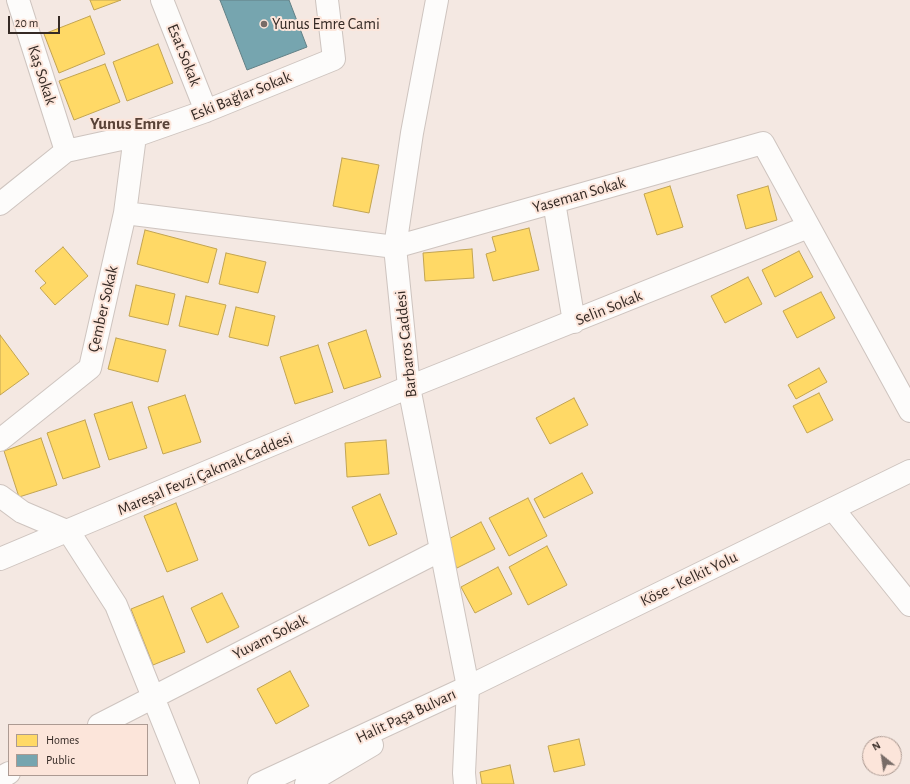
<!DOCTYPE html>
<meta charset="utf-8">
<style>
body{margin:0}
#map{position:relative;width:910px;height:784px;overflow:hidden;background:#f4e8e2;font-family:"Alegreya Sans",sans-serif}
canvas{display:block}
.legend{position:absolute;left:8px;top:724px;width:140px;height:52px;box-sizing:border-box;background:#fce5da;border:1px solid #ac9a92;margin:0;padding:5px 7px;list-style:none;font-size:12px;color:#352a25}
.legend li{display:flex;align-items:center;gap:8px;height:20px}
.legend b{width:20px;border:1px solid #ac9a92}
.north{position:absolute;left:862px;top:736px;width:40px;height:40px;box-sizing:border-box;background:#fce5da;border:1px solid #ac9a92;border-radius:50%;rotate:330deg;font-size:11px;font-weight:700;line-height:16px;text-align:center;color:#352a25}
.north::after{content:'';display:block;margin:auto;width:14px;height:18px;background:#786c67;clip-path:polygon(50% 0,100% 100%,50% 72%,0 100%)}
.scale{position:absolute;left:8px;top:16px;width:52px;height:18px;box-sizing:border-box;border:2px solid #352a25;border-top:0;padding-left:5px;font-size:12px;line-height:14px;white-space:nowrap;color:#352a25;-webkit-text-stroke:3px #fce5da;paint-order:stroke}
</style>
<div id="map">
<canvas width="910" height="784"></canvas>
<ul class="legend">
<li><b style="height:11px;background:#ffd966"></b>Homes</li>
<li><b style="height:11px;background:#76a5af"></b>Public</li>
</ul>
<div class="north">N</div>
<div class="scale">20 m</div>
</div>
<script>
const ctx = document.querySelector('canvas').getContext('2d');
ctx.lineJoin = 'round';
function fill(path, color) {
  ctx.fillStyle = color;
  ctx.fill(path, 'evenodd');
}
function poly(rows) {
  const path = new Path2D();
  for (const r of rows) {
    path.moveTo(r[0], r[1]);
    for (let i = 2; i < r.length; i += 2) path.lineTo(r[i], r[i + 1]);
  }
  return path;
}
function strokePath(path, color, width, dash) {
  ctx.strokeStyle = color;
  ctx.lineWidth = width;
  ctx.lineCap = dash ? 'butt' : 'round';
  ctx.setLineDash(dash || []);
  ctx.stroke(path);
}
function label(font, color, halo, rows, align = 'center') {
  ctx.font = font + ' "Alegreya Sans",sans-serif';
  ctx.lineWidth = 4;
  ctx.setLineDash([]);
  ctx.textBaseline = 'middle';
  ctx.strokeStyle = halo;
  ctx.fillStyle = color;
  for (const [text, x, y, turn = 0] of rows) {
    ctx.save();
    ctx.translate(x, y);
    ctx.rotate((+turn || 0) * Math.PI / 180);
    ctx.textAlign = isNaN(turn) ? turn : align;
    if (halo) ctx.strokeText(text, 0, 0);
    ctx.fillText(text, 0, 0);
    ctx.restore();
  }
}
const homes = poly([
 [90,0,121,0,94,10,90,0],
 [90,16,105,54,59,73,44,34,90,16],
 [158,44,173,83,127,101,113,62,158,44],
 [105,64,120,102,74,120,59,81,105,64],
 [342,158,379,165,369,213,333,206,342,158],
 [670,186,683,227,657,235,644,194,670,186],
 [768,186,777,220,746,229,737,195,768,186],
 [529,228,539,270,493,281,486,254,496,251,492,237,529,228],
 [145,230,217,249,208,283,137,264,145,230],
 [63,247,88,276,55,305,40,288,46,283,35,271,63,247],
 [472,249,474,278,425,281,423,253,472,249],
 [799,251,813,277,775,297,762,270,799,251],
 [226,253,266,262,258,293,219,284,226,253],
 [748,277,762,304,725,323,711,296,748,277],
 [136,285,175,294,168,325,129,316,136,285],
 [821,292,835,318,797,338,783,311,821,292],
 [186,296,226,305,218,335,179,326,186,296],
 [236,307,275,316,268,346,229,337,236,307],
 [366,330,381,377,344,389,328,343,366,330],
 [0,335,29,374,0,395,0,335],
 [116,338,166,350,158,382,108,369,116,338],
 [318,345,333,392,295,404,280,357,318,345],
 [819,368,827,382,796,399,788,385,819,368],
 [819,393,833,420,807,433,793,406,819,393],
 [185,395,201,442,163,454,148,407,185,395],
 [574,398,588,425,550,444,536,418,574,398],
 [132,402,147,448,109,460,94,414,132,402],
 [85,420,100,467,63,479,47,433,85,420],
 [41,438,57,485,19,497,4,451,41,438],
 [386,440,389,474,347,477,345,443,386,440],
 [582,473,593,493,544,518,534,499,582,473],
 [380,494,397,534,369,546,352,507,380,494],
 [528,498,547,536,509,556,489,518,528,498],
 [176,503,198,560,167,572,144,516,176,503],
 [481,522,495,549,457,568,443,542,481,522],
 [547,546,567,585,528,605,509,567,547,546],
 [498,567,512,594,475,613,461,587,498,567],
 [222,593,239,627,207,643,191,608,222,593],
 [163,596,185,652,153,665,131,609,163,596],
 [290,671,309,706,276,724,257,689,290,671],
 [579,739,585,765,554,772,548,746,579,739],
 [510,765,514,784,482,784,480,772,510,765]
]);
fill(homes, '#ffd966');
strokePath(homes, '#c2a452', 1);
const public = poly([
 [220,0,289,0,307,47,247,70,220,0]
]);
fill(public, '#76a5af');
strokePath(public, '#628086', 1);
const minor = poly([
 [18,0,66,151],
 [162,0,206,111],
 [437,0,412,133,395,247,409,387,468,687,464,773,465,784],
 [554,202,574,322],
 [0,204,66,151,135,136,206,111,334,59,327,0],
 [125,213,395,247,763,143,910,411],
 [0,440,90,368,125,213,135,136],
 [0,496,22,512,69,532,116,605,188,784],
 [833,509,910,605],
 [0,559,409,387,808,227],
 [99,725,441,550],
 [0,778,9,773]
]);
const major = poly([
 [468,687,910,471]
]);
const highway = poly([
 [259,784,468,687],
 [306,784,372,745]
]);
strokePath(minor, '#cec4bf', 24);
strokePath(major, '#cec4bf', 24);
strokePath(highway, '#cec4bf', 24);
strokePath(minor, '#fdfcfb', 22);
strokePath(major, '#fdfcfb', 22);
strokePath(highway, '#fdfcfb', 22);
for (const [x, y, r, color] of [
 [264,24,4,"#786c67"]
]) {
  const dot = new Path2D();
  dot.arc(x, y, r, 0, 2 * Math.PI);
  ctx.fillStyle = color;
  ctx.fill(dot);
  strokePath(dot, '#fce5da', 1.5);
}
label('16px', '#352a25', '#fce5da', [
 ["Yunus Emre Cami",272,24]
], 'left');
label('16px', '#352a25', '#fce5da', [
 ["Esat Sokak",184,55,68],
 ["Kaş Sokak",42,75,72],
 ["Eski Bağlar Sokak",241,96,-22],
 ["Yaseman Sokak",579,195,-16],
 ["Selin Sokak",609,308,-22],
 ["Çember Sokak",103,309,-77],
 ["Barbaros Caddesi",406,344,-96],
 ["Mareşal Fevzi Çakmak Caddesi",205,474,-23],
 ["Köse - Kelkit Yolu",689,579,-26],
 ["Yuvam Sokak",270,637,-27],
 ["Halit Paşa Bulvarı",406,716,-25]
]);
label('bold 17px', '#594237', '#fce5da', [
 ["Yunus Emre",130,124]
]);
</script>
